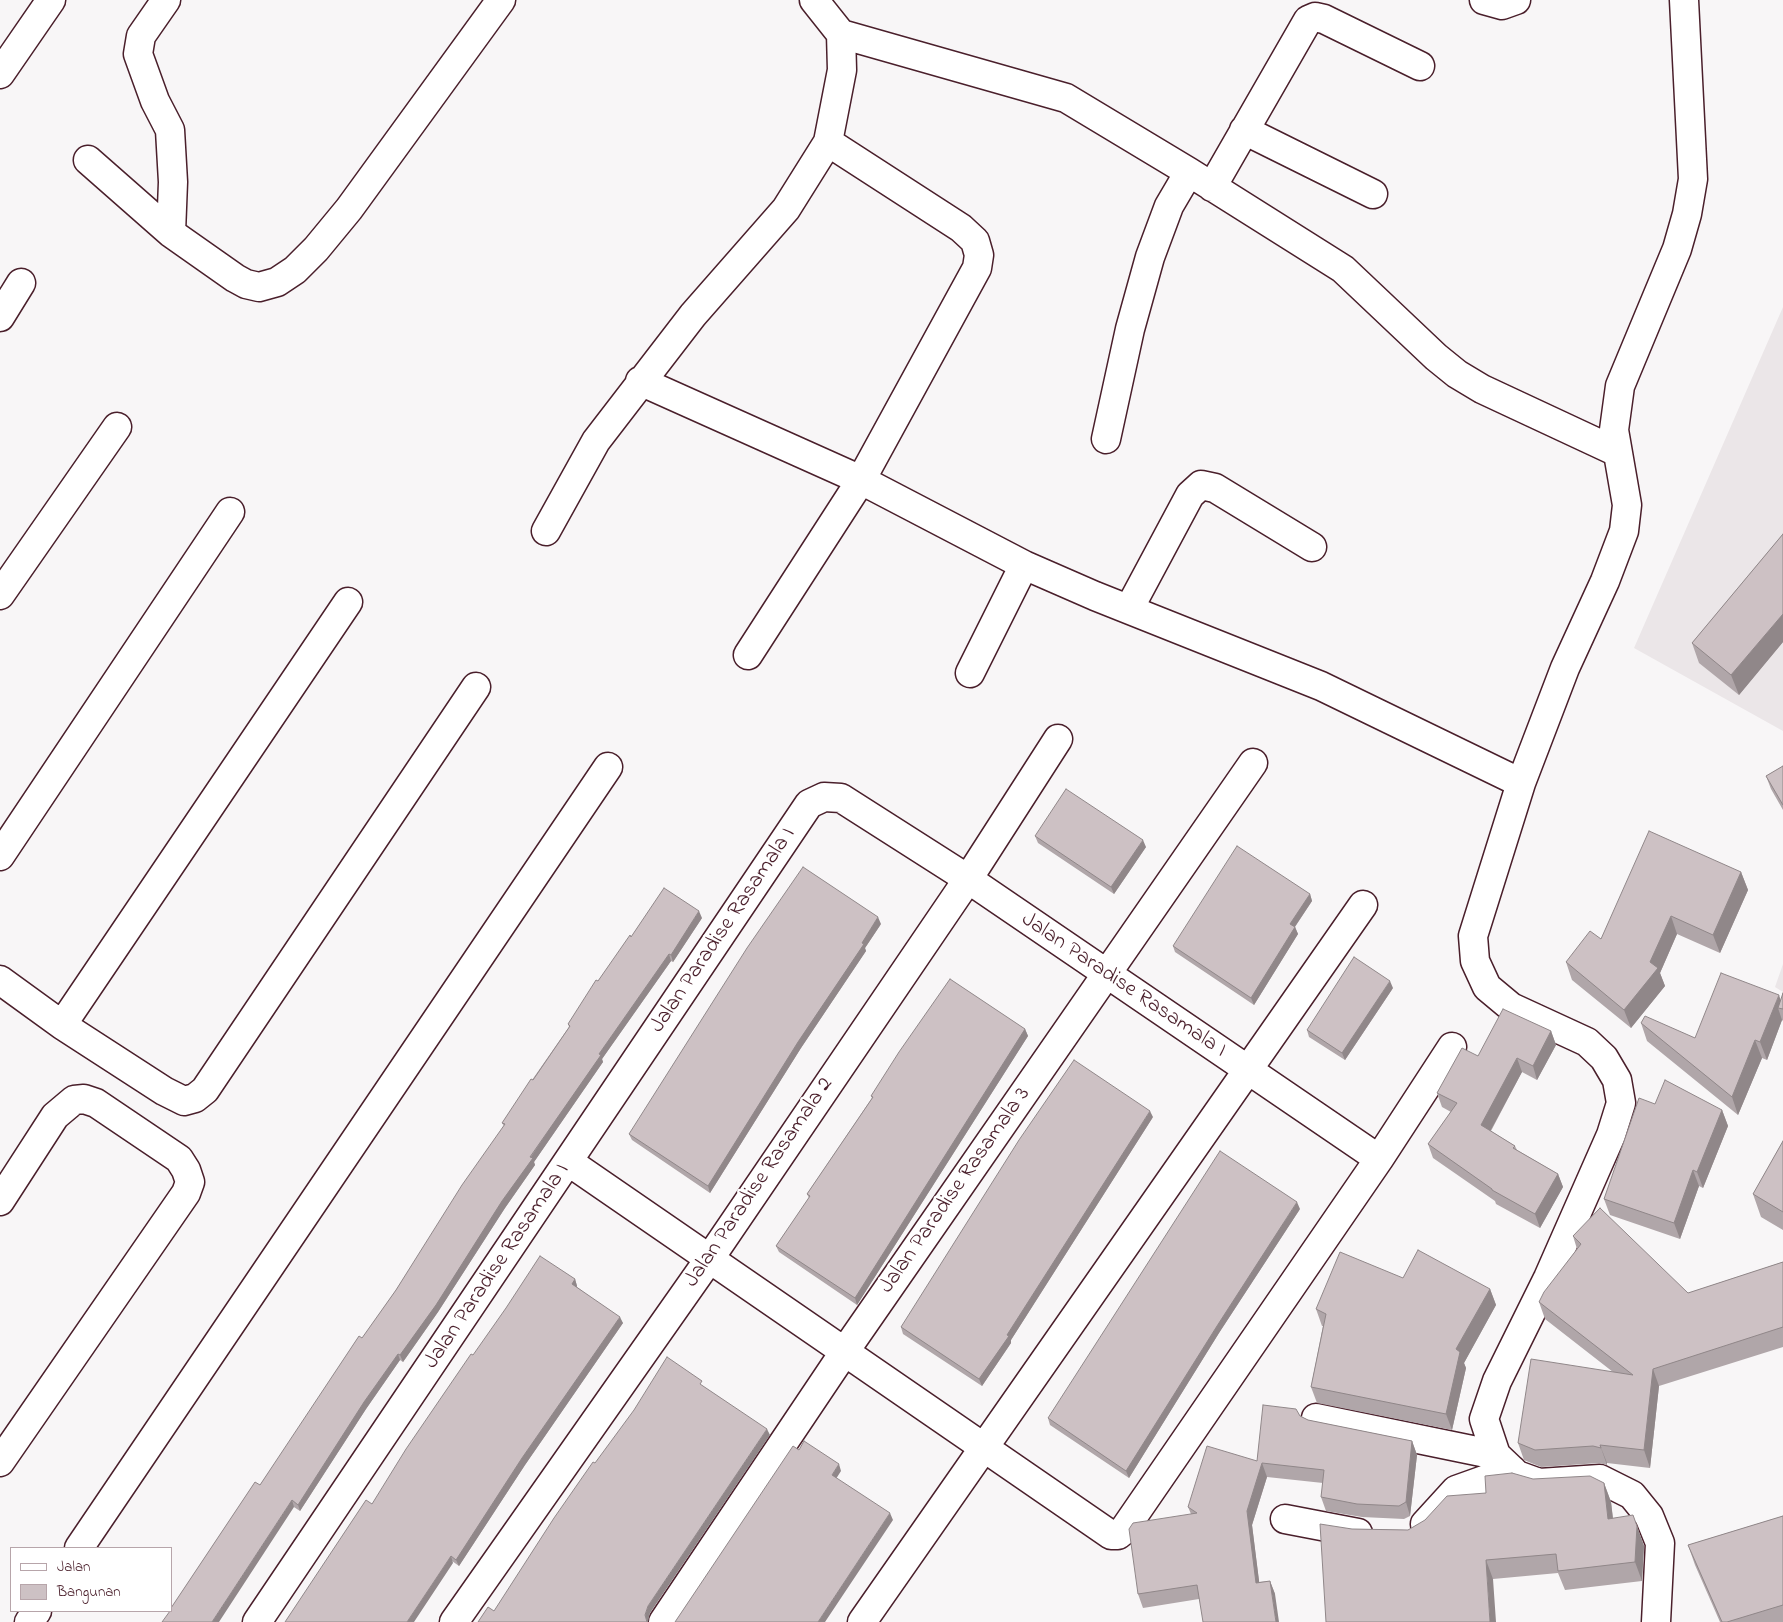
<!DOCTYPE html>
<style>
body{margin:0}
#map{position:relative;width:1783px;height:1622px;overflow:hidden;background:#f8f6f7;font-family:"Indie Flower",sans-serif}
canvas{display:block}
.legend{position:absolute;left:10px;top:1547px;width:162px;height:65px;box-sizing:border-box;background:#fff;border:1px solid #b7a5aa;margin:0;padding:6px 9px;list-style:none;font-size:15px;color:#4a1f2b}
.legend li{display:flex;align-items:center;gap:10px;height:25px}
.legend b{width:25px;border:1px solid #b7a5aa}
</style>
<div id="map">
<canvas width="1783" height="1622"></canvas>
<ul class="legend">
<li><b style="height:6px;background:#fff"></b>Jalan</li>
<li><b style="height:14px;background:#cdc1c4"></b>Bangunan</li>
</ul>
</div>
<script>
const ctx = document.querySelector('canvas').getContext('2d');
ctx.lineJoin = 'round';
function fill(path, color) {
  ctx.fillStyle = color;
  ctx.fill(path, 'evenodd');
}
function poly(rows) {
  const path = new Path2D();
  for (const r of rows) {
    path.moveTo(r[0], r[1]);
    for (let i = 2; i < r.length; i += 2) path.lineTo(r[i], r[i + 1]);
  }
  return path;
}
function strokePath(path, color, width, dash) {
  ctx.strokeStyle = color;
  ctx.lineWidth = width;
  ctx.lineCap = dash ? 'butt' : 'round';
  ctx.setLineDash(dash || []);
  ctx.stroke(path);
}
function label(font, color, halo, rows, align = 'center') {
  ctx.font = font + ' "Indie Flower",sans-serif';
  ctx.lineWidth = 4.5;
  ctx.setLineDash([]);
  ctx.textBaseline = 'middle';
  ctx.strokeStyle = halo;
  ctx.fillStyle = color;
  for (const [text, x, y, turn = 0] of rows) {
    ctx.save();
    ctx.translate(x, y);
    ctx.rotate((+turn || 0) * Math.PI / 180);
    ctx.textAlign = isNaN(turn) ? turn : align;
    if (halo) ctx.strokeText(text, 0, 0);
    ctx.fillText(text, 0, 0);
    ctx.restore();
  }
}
fill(poly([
 [1783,307,1783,731,1634,648],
 [1783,964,1783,992,1775,987]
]), '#ebe6e8');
const minor = poly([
 [166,0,141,36,138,54,155,101,170,130,173,182,171,233],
 [1484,0,1502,5,1516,0],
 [841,34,1066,98,1189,172,1343,269,1436,357,1457,374,1482,389,1617,452],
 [0,74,51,0],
 [1244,130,1373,194],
 [88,160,171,233,235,278,246,284,259,287,277,282,295,270,316,249,349,209,501,0],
 [1212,187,1308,20,1315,17,1324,19,1420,66],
 [0,317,21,283],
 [640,381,861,480,1024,565],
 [1106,439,1130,329,1150,257,1169,206,1189,172],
 [546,531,596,441,693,315,786,209,828,142,842,70,841,34,814,0],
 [0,595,117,427],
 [1129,609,1190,495,1201,485,1215,488,1312,547],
 [748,655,861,480,977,268,979,255,975,241,961,228,828,142],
 [970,673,1024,565,1095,596,1321,686,1521,783],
 [0,856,230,512],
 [0,980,62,1025,164,1091,184,1101,195,1098,205,1090,476,687],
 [62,1025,348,602],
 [569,1162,1111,1535,1118,1535,1123,1531,1379,1159,1452,1047],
 [0,1201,55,1116,74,1100,84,1099,96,1103,179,1159,186,1170,190,1182,186,1193,0,1462],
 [1316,1418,1496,1455],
 [1285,1519,1358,1533],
 [1425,1524,1456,1490,1512,1470],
 [79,1548,608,767],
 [29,1622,37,1611],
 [257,1622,809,804,824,797,841,798,968,879,1379,1159],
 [454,1622,710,1258,968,879,1058,739],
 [663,1622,845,1351,1253,763],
 [862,1622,1363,905],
 [1656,1622,1660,1543,1649,1516,1632,1495,1600,1479,1539,1483,1517,1475,1496,1455,1484,1419,1497,1381,1548,1278,1611,1135,1621,1103,1617,1080,1604,1058,1587,1042,1511,1007,1487,987,1475,961,1473,936,1521,783,1565,668,1605,581,1624,531,1627,505,1614,430,1620,386,1677,249,1687,214,1693,179,1684,0]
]);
strokePath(minor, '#4a1f2b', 31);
strokePath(minor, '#fff', 28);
fill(poly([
 [1783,534,1783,642,1739,695,1699,663,1692,643],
 [1783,766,1783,810,1771,789,1766,776],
 [1035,836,1146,847,1114,894,1038,843],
 [1741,872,1748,890,1720,953,1677,934,1660,973,1665,986,1631,1028,1572,980,1566,962,1601,939],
 [1310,894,1312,901,1295,927,1298,934,1254,1005,1175,952,1173,946],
 [702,918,673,962,671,961,602,1059,603,1062,534,1162,535,1165,505,1208,438,1312,403,1362,400,1360,366,1409,300,1511,260,1485,396,1290,504,1126,502,1123,569,1027,568,1024,598,981,631,937],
 [881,924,865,948,866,951,801,1048,710,1193,632,1140,629,1134],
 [1393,988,1345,1060,1309,1037,1307,1030],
 [1783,993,1783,1021,1782,1020,1767,1060,1762,1058,1738,1115,1647,1041,1641,1023,1695,1038,1781,1000],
 [1025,1029,1028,1036,857,1305,779,1252,776,1246,809,1198,807,1194,872,1098,871,1096],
 [1551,1031,1556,1045,1537,1080,1522,1072,1491,1131,1515,1146,1517,1150,1558,1174,1563,1187,1540,1228,1496,1204,1495,1201,1433,1158,1428,1144,1451,1112,1442,1107,1437,1093,1478,1056],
 [1655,1104,1722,1110,1728,1126,1703,1188,1699,1186,1680,1239,1610,1215,1604,1199],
 [1153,1117,1011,1340,1011,1343,982,1386,903,1334,901,1327],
 [1783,1141,1783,1230,1761,1217,1753,1194],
 [1300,1209,1219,1333,1129,1478,1050,1425,1048,1418],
 [1573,1236,1688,1293,1783,1262,1783,1347,1659,1386,1650,1468,1607,1463,1607,1465,1599,1463,1541,1467,1524,1460,1518,1443,1613,1372,1545,1319,1539,1302,1577,1249],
 [1403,1278,1490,1289,1496,1305,1464,1363,1466,1368,1452,1430,1317,1403,1311,1387,1323,1326,1322,1326,1316,1309],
 [575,1279,577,1286,577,1287,623,1323,525,1465,459,1566,372,1504],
 [1300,1416,1308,1420,1412,1441,1417,1455,1410,1516,1404,1519,1362,1517,1326,1511,1321,1497,1323,1483,1267,1477,1252,1525,1259,1582,1270,1581,1275,1594,1199,1599,1143,1608,1138,1594,1191,1514,1188,1507,1257,1461],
 [1604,1483,1611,1502,1613,1518,1637,1526,1644,1546,1642,1581,1565,1590,1558,1573,1493,1579,1352,1529,1408,1530,1486,1493],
 [1783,1516,1783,1622,1720,1622,1695,1565,1688,1545]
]), '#b0a6a9');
fill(poly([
 [1783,614,1783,642,1739,695,1731,675],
 [1143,840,1146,847,1114,894,1111,887],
 [1741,872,1748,890,1720,953,1713,935],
 [1310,894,1312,901,1292,931,1290,924],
 [699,911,702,918,673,962,671,955],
 [1671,916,1677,934,1660,973,1665,986,1631,1028,1624,1010,1650,962],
 [878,917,881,924,865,948,866,951,801,1048,710,1193,708,1186,798,1042],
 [1295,927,1298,934,1254,1005,1251,998],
 [669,954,671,961,602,1059,603,1062,534,1162,535,1165,505,1208,438,1312,403,1362,400,1355,599,1054],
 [1390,981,1393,988,1345,1060,1342,1053],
 [1779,995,1783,1007,1778,1008,1782,1020,1767,1060,1760,1042],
 [1025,1029,1028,1036,857,1305,855,1298],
 [1551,1031,1556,1045,1537,1080,1533,1066],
 [1755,1040,1762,1058,1738,1115,1732,1097],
 [1517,1058,1522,1072,1486,1139,1481,1125],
 [1722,1110,1728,1126,1703,1188,1697,1172],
 [1150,1111,1153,1117,1011,1340,1011,1343,982,1386,979,1379],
 [1693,1170,1699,1186,1680,1239,1674,1223],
 [1558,1174,1563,1187,1540,1228,1535,1214],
 [1297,1202,1300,1209,1219,1333,1129,1478,1126,1471,1217,1326],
 [575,1279,577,1286,574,1291,572,1284],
 [1490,1289,1496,1305,1464,1363,1466,1368,1452,1430,1446,1414,1456,1349],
 [620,1317,623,1323,525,1465,459,1566,456,1560,522,1458],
 [398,1354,400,1360,366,1409,300,1511,298,1505,364,1402],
 [1653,1369,1659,1386,1650,1468,1644,1450],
 [767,1429,770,1435,650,1613,648,1622,647,1622,645,1615,648,1606],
 [1412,1441,1417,1455,1410,1516,1406,1502],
 [1600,1445,1607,1463,1607,1465,1601,1448],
 [1262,1463,1267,1477,1252,1525,1261,1596,1256,1583,1247,1511],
 [839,1464,841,1471,834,1482,832,1475],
 [1604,1483,1611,1502,1615,1538,1608,1519],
 [292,1500,294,1507,219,1622,212,1622],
 [890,1513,893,1520,825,1622,818,1622],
 [1637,1526,1644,1546,1642,1581,1635,1562],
 [451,1556,453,1563,414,1622,407,1622],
 [1486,1560,1493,1579,1496,1622,1490,1622],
 [1270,1581,1275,1594,1279,1622,1276,1622]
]), '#908789');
const building = poly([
 [1783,534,1783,614,1731,675,1692,643,1783,534],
 [1783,766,1783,805,1766,776,1783,766],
 [1066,789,1143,840,1111,887,1035,836,1066,789],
 [1649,831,1741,872,1713,935,1671,916,1650,962,1658,968,1624,1010,1566,962,1590,931,1601,939,1649,831],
 [1237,846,1310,894,1290,924,1295,927,1251,998,1173,946,1237,846],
 [803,867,878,917,862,943,864,944,798,1042,708,1186,629,1134,747,948,803,867],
 [664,888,699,911,671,955,669,954,599,1054,601,1055,530,1157,533,1158,502,1201,436,1305,400,1355,398,1354,364,1402,298,1505,292,1500,212,1622,162,1622,170,1611,171,1611,171,1608,255,1482,260,1485,359,1336,362,1338,396,1290,462,1185,505,1124,502,1123,531,1079,533,1080,570,1026,568,1024,596,980,598,981,630,935,631,937,664,888],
 [1354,957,1390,981,1342,1053,1307,1030,1354,957],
 [1721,973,1779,995,1760,1042,1755,1040,1732,1097,1641,1023,1645,1016,1695,1038,1721,973],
 [950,979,1025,1029,855,1298,776,1246,810,1196,807,1194,873,1097,871,1096,899,1052,950,979],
 [1783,993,1783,1009,1778,1008,1783,993],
 [1503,1009,1551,1031,1533,1066,1517,1058,1481,1125,1515,1146,1513,1148,1558,1174,1535,1214,1492,1190,1492,1189,1428,1144,1457,1103,1437,1093,1462,1048,1478,1056,1503,1009],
 [1074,1060,1150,1111,1007,1335,1009,1336,979,1379,901,1327,1019,1140,1074,1060],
 [1665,1080,1722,1110,1697,1172,1693,1170,1674,1223,1604,1199,1639,1098,1655,1104,1665,1080],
 [1783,1141,1783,1212,1753,1194,1783,1141],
 [1220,1151,1297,1202,1217,1326,1126,1471,1048,1418,1220,1151],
 [1600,1208,1688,1293,1783,1262,1783,1327,1653,1369,1644,1450,1600,1445,1601,1448,1593,1446,1535,1450,1518,1443,1531,1359,1633,1375,1539,1302,1544,1292,1581,1244,1573,1236,1600,1208],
 [1418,1250,1490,1289,1456,1349,1460,1352,1446,1414,1311,1387,1326,1314,1316,1309,1340,1252,1403,1278,1418,1250],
 [540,1256,575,1279,572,1284,620,1317,522,1458,456,1560,451,1556,407,1622,285,1622,366,1500,372,1504,406,1449,471,1354,473,1355,506,1308,540,1256],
 [667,1357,702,1381,700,1384,767,1429,648,1606,645,1615,647,1622,478,1622,488,1607,494,1611,554,1518,593,1462,595,1463,634,1410,667,1357],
 [1263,1405,1296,1409,1300,1416,1308,1420,1412,1441,1406,1502,1399,1506,1357,1504,1321,1497,1324,1470,1262,1463,1247,1511,1256,1583,1270,1581,1276,1622,1203,1622,1197,1585,1138,1594,1129,1529,1133,1523,1197,1513,1188,1507,1207,1446,1257,1461,1263,1405],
 [804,1441,839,1464,832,1475,890,1513,818,1622,675,1622,793,1446,799,1450,804,1441],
 [1512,1473,1533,1479,1590,1476,1604,1483,1608,1519,1633,1515,1637,1526,1635,1562,1558,1571,1556,1554,1486,1560,1490,1622,1326,1622,1320,1524,1352,1529,1408,1530,1425,1520,1447,1496,1486,1493,1485,1476,1512,1473],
 [1783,1516,1783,1605,1727,1622,1722,1622,1688,1545,1783,1516]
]);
fill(building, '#cdc1c4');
strokePath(building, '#908789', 1);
label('22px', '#4a1f2b', '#fff', [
 ["Jalan Paradise Rasamala I",724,931,-56],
 ["Jalan Paradise Rasamala I",1123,986,34],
 ["Jalan Paradise Rasamala 2",760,1183,-56],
 ["Jalan Paradise Rasamala 3",956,1191,-55],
 ["Jalan Paradise Rasamala I",498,1267,-56]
]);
</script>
